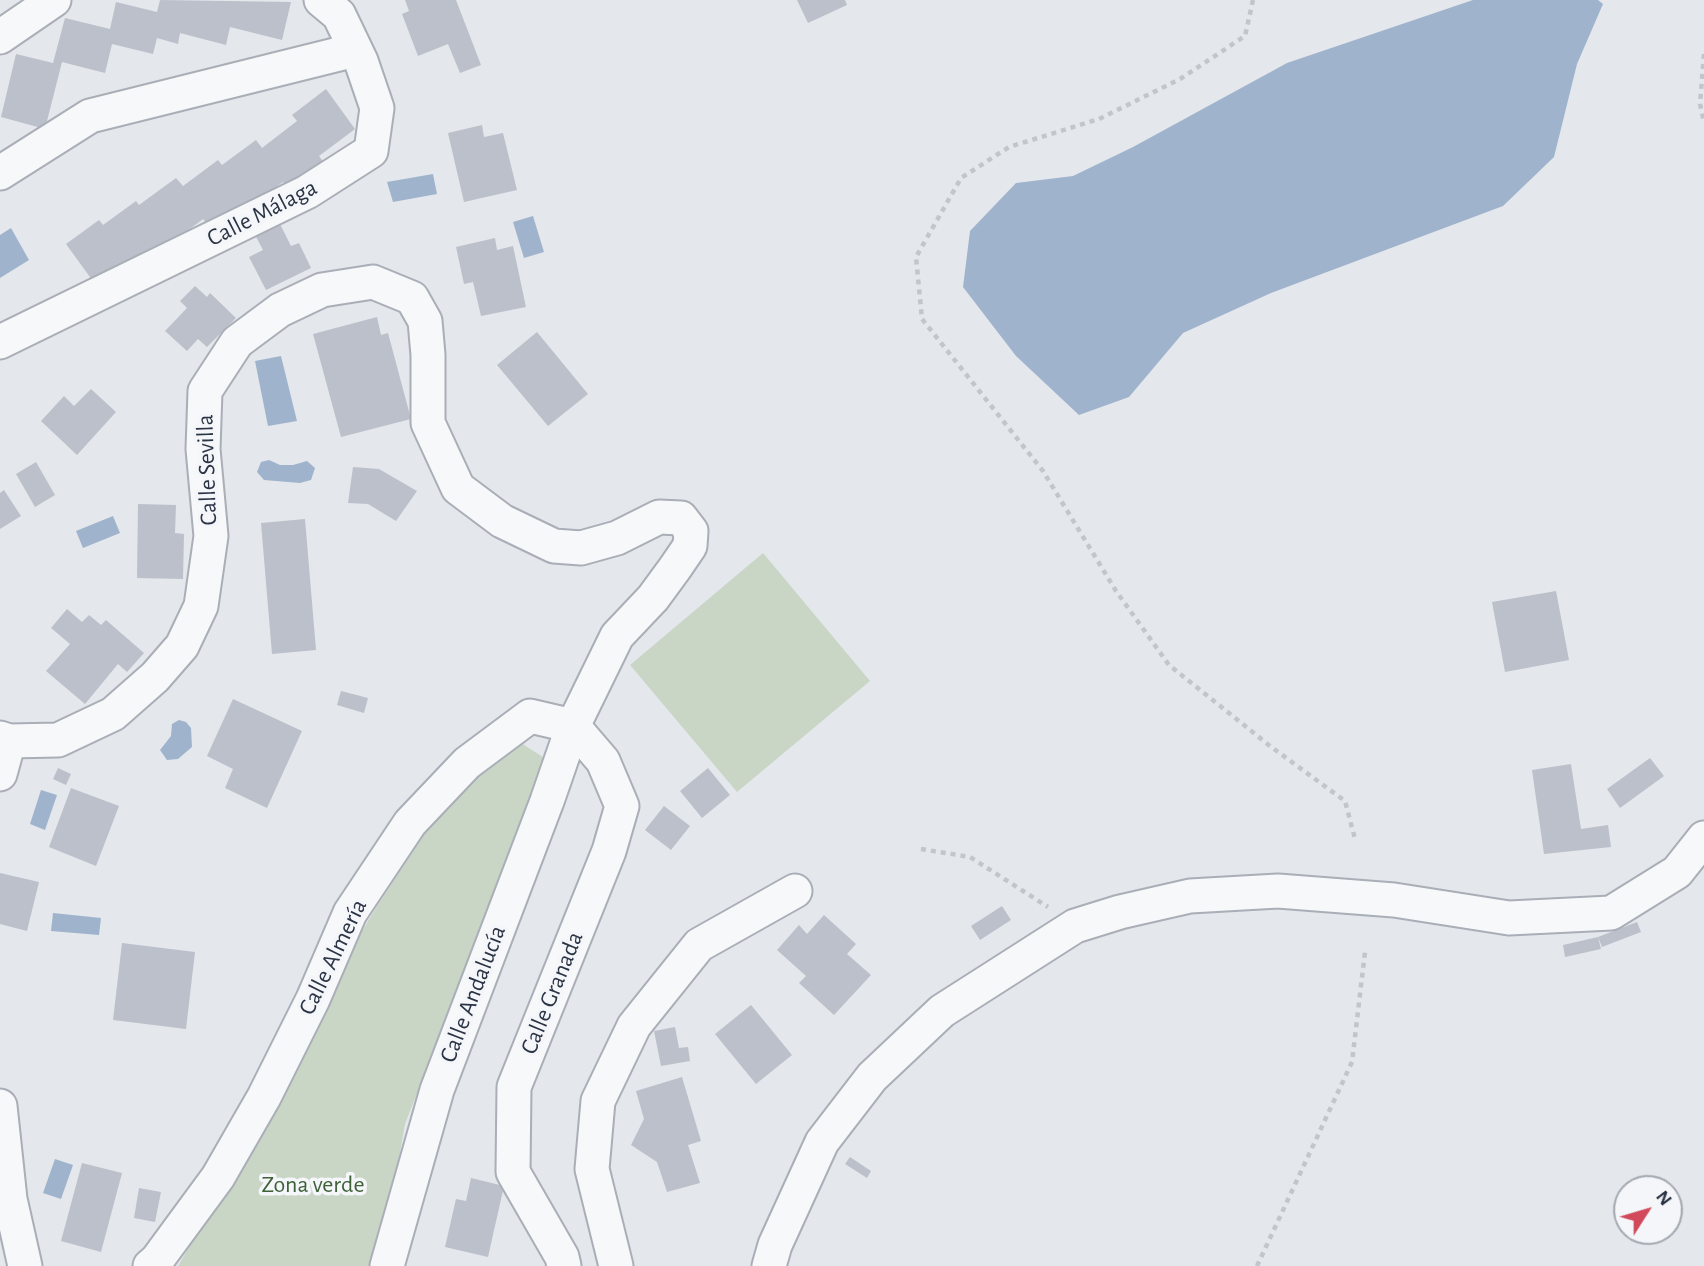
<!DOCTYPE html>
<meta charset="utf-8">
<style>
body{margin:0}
#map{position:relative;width:1704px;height:1266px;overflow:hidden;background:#e4e7ec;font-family:"Alegreya Sans",sans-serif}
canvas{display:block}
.north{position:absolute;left:1613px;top:1175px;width:70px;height:70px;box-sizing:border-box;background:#f4f6f9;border:2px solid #a4a8b1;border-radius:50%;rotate:53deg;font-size:19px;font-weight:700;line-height:28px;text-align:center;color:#2b3445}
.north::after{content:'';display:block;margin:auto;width:24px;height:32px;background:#d1495b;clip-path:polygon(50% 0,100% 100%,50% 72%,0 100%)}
</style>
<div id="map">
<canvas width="1704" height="1266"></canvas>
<div class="north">N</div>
</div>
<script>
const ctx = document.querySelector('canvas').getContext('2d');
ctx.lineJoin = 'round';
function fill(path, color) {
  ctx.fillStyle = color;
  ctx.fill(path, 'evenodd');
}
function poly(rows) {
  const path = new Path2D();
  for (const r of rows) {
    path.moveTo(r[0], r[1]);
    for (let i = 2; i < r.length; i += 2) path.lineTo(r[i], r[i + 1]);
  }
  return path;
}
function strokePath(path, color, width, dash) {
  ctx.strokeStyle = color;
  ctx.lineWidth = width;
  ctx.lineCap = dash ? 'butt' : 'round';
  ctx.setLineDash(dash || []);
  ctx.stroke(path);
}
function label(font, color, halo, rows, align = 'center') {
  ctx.font = font + ' "Alegreya Sans",sans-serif';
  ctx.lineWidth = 7;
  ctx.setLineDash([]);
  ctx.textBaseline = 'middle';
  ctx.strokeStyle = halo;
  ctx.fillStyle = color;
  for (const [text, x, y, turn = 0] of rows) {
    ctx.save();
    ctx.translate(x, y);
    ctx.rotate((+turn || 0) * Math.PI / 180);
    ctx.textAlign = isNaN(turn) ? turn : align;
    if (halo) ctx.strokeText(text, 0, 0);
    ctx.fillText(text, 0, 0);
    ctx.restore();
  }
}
fill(poly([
 [763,553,870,681,737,792,630,665],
 [518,741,552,763,470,958,405,1124,394,1186,373,1266,178,1266,207,1216,315,1008,376,908,425,833,478,768]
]), '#c9d6c5');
fill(poly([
 [1473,0,1598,0,1603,4,1577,64,1554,157,1503,206,1271,293,1183,333,1129,397,1079,415,1016,356,963,287,970,231,1016,183,1073,176,1133,147,1287,63],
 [433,174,437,194,393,202,387,182],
 [533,216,544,252,524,258,513,222],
 [11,228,29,260,0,278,0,235],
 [281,356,297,421,268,426,255,361],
 [269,460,280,465,293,465,307,461,315,468,311,480,300,483,264,480,257,472,261,462],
 [113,516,120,533,83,548,76,531],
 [179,720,186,722,191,728,192,747,178,759,167,760,160,750,171,736,172,724],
 [41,790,57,795,45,830,30,824],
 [53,913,101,918,99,935,51,931],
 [55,1159,73,1165,61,1199,43,1193]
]), '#9fb4cc');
fill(poly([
 [160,0,291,2,282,40,230,27,226,45,180,33,178,44,157,38,153,54,112,44,105,73,62,62,45,129,1,117,16,54,53,63,65,18,110,29,116,2,157,12],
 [405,0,456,0,481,65,460,73,448,44,418,56,402,14,409,11],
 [797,0,845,0,847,5,808,23],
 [326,89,355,129,319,156,324,163,289,190,283,182,249,207,245,202,210,228,203,219,166,247,163,243,130,267,126,261,95,284,66,244,99,220,103,225,136,201,139,205,176,178,183,186,218,160,222,165,256,140,262,148,297,121,292,115],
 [482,125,484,137,503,133,517,190,464,202,448,133],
 [279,222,291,246,299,243,311,268,266,290,249,257,263,250,254,233],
 [495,238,497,250,513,246,526,307,481,316,473,282,464,284,456,247],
 [195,286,207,297,210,293,236,318,207,347,198,339,187,351,165,331,187,308,180,301],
 [377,317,381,335,388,333,411,419,341,437,313,334],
 [537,332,588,394,548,426,497,365],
 [91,389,116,412,77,455,41,421,64,396,74,406],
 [36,462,55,495,35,507,16,474],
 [353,467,379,469,417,491,396,521,368,504,348,503],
 [4,490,21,516,0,529,0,493],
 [138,504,176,505,175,533,184,534,183,579,137,578],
 [305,519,316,650,272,654,261,523],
 [1556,591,1569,660,1505,672,1492,602],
 [67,609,82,622,89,615,101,625,106,620,144,653,127,672,118,664,85,704,46,671,70,644,51,628],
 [341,691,368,698,364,713,337,705],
 [233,699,302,731,267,808,225,788,233,769,207,756],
 [1650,758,1664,776,1620,808,1607,789],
 [1571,764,1581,829,1608,825,1611,847,1544,854,1532,770],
 [58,768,71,774,66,785,53,779],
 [708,768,730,795,702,818,680,791],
 [71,788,119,806,96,866,49,847],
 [664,806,690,826,671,850,645,830],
 [0,873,39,882,27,931,0,924],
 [1002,906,1011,920,980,940,971,926],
 [824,915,856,944,847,954,871,975,834,1015,799,983,806,976,777,950,799,925,807,934],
 [1637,922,1641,932,1602,947,1598,937],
 [1598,937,1601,949,1565,957,1563,945],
 [122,943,195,952,186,1029,113,1020],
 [751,1005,792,1055,756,1084,715,1034],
 [675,1027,679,1048,688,1047,690,1061,661,1066,654,1031],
 [682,1077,701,1141,688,1145,700,1183,667,1192,657,1162,631,1145,644,1119,636,1091],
 [850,1157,871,1171,867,1178,845,1164],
 [82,1163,122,1173,101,1252,61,1241],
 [471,1178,504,1186,488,1257,445,1247,456,1199,466,1201],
 [139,1188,161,1192,155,1222,134,1218]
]), '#bbc0ca');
const street = poly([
 [0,37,54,0],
 [0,173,90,116,355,50],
 [0,342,307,192,371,151,377,108,361,61,339,15,321,0],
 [0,738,9,741,58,740,113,714,155,677,182,646,201,606,211,536,203,449,205,391,237,342,280,310,322,290,373,282,412,298,425,321,428,355,428,423,458,488,502,521,554,546,581,548,617,538,659,517,681,518,691,531,690,546,675,568,653,598,617,636,573,726,547,801,437,1090,387,1266],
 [0,774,9,741],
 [0,1106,10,1199,25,1266],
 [150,1266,157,1260,218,1177,264,1097,313,999,350,913,410,823,467,763,530,716,573,726],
 [564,1266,562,1257,513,1172,514,1087,609,851,622,806,603,761,573,726],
 [616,1266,592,1169,598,1101,634,1026,699,945,795,891],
 [769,1266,775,1245,822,1142,872,1077,942,1011,1075,926,1120,912,1190,896,1278,891,1394,900,1509,918,1611,913,1677,872,1704,838]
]);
strokePath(street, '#a9aeb7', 37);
strokePath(poly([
 [1253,0,1245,36,1180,79,1099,119,1009,147,961,178,916,257,922,319,1043,471,1116,591,1169,665,1270,746,1345,801,1355,839],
 [1704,54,1700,104,1704,122],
 [921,849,970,857,1048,907],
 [1257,1266,1352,1062,1365,952]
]), '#c2c5cb', 4.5, [5, 5]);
strokePath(street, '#f7f8fa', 33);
label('24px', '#2b3445', '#f4f6f9', [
 ["Calle Málaga",262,213,-27],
 ["Calle Sevilla",207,470,-92],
 ["Calle Almería",333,957,-64],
 ["Calle Granada",552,993,-68],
 ["Calle Andalucía",473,994,-69]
]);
label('24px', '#3f6138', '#f4f6f9', [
 ["Zona verde",313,1185]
]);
</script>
